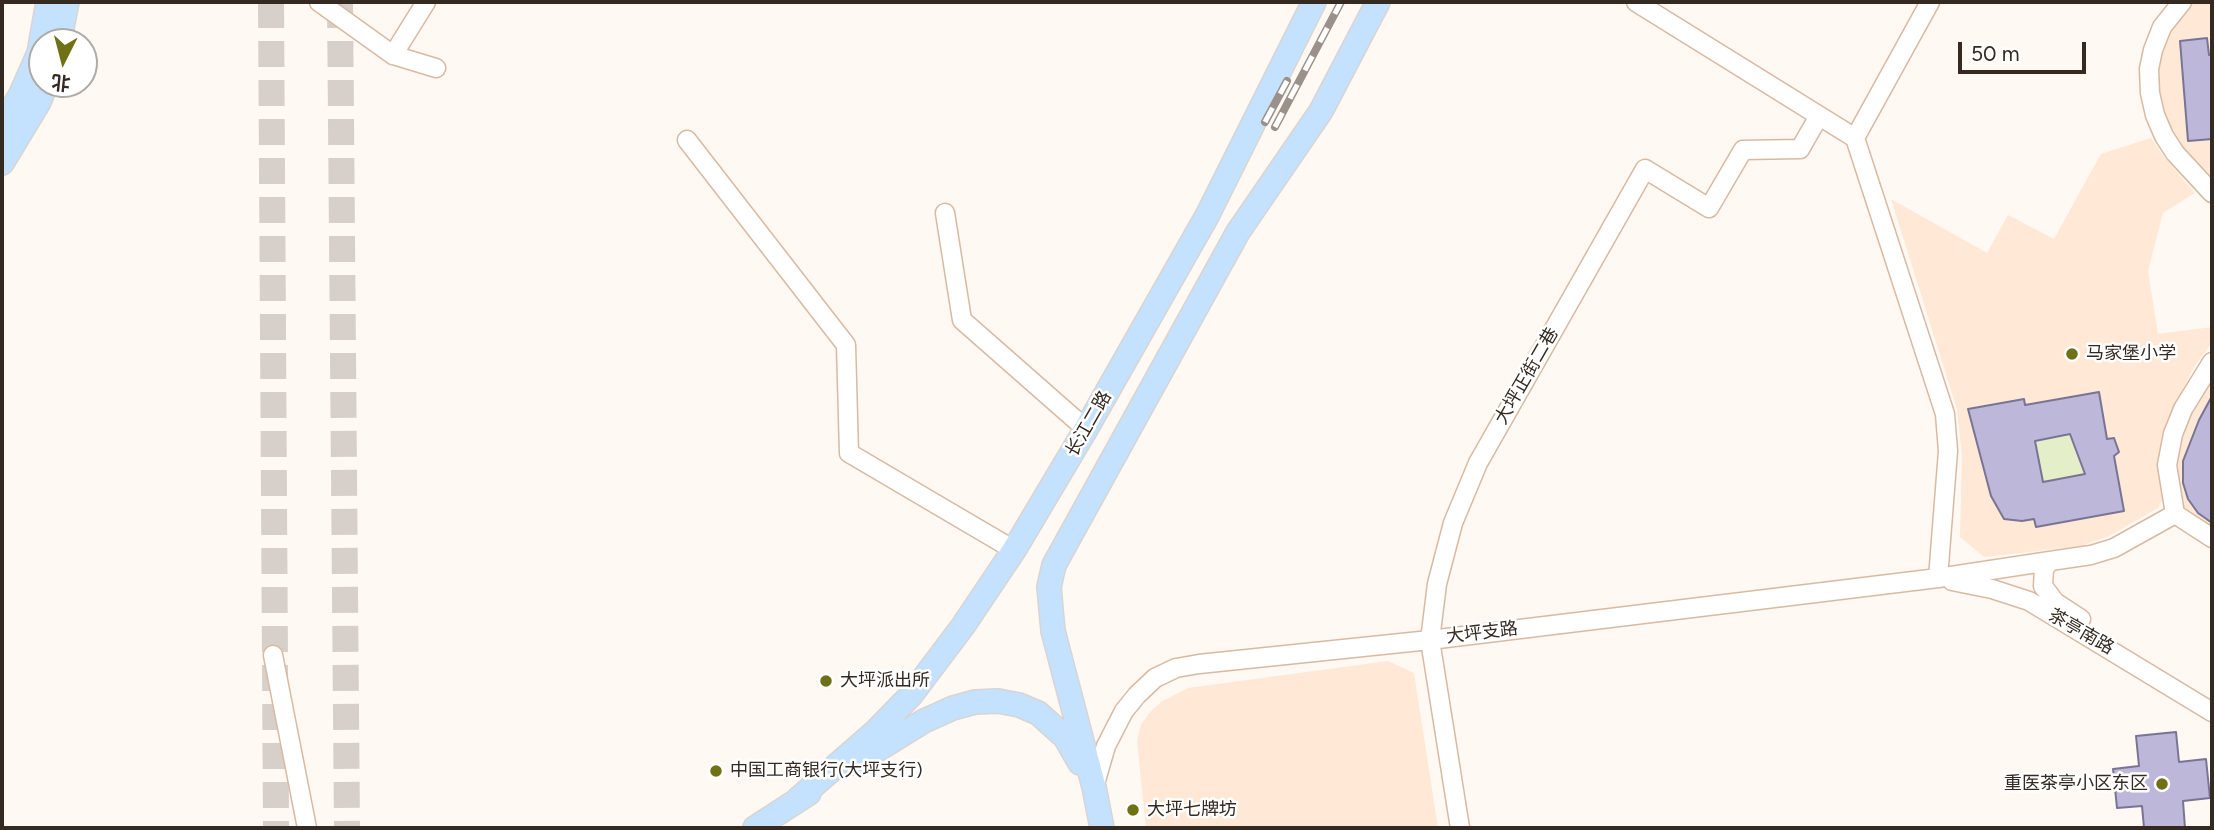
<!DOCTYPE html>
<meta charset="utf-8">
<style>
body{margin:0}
#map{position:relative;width:2214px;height:830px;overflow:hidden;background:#fff8f3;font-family:Figtree,"Noto Sans SC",sans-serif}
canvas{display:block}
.frame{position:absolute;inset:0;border:4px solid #352a21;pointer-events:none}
.north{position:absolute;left:28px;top:28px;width:70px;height:70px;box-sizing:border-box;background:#fff;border:2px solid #aeaaa6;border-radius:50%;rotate:186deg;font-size:19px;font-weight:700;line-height:28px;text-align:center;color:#352a21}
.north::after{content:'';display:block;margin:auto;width:24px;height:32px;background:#6f7116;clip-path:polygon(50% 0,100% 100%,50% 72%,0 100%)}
.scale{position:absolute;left:1958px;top:42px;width:128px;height:32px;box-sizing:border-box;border:4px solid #352a21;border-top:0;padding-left:9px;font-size:21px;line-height:24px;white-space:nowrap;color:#352a21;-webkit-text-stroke:5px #fff;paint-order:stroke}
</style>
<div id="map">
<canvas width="2214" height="830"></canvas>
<div class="frame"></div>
<div class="north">北</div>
<div class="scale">50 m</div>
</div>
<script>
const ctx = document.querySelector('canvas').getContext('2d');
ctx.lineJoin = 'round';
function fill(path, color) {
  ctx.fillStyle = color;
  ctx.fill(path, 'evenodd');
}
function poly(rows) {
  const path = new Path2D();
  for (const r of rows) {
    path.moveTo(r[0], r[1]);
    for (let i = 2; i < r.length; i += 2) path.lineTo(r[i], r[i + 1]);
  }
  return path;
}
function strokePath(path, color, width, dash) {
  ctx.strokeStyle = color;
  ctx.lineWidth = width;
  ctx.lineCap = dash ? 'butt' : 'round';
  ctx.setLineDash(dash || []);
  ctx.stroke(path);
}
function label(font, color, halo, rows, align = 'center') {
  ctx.font = font + ' Figtree,"Noto Sans SC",sans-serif';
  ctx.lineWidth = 5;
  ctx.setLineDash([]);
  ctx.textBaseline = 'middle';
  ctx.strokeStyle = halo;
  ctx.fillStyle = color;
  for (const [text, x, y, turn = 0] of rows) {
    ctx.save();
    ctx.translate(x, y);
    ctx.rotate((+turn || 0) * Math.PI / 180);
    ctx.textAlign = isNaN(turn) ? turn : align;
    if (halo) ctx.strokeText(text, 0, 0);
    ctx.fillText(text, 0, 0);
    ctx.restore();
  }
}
fill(poly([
 [2189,2,2212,2,2212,181,2180,149,2161,113,2156,68,2170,28],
 [2151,138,2164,157,2195,193,2163,213,2148,271,2158,334,2212,327,2212,343,2195,365,2174,407,2163,434,2159,465,2163,498,2158,508,2109,536,2082,546,1984,557,1960,537,1962,456,1957,409,1891,199,1987,253,2008,215,2054,239,2101,154],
 [2212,370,2212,533,2179,511,2172,465,2178,436],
 [1388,661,1414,673,1438,828,1146,828,1137,741,1141,725,1149,713,1161,702,1188,688]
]), '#ffe8d6');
fill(poly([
 [2070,434,2085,474,2038,483,2041,474,2036,447,2031,441]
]), '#e4efc9');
const building = poly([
 [2207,38,2209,55,2212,55,2212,139,2188,141,2180,41,2207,38],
 [2099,392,2107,439,2114,438,2119,452,2114,456,2124,511,2036,527,2034,519,2022,521,2004,519,1991,496,1968,409,2024,399,2025,405,2099,392],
 [2070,434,2085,474,2043,482,2035,441,2070,434],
 [2212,396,2212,523,2198,513,2188,499,2183,483,2183,461,2199,420,2212,396],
 [2176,732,2179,762,2206,759,2210,798,2183,801,2185,828,2144,828,2142,806,2117,808,2113,769,2139,766,2136,736,2176,732]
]);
fill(building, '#bdb7d9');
strokePath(building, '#797493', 2);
strokePath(poly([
 [271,2,276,828],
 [340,2,347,828]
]), '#d7cfc9', 26, [26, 13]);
const minor = poly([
 [319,2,393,55,436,68],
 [1636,2,1855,138,1945,414,1948,451,1938,578],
 [2182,2,2162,27,2153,50,2149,69,2150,93,2155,115,2164,136,2175,153,2212,193],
 [393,55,426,2],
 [1855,138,1930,2],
 [687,140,846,345,849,453,1014,550],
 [945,213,962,320,1086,429],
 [2212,362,2183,409,2173,434,2167,465,2175,514,2212,538],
 [2050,561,2044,569,2043,586,2055,602,2081,619],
 [1952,581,1992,589,2029,601,2212,712],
 [273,655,307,828],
 [1094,787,1106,746,1124,711,1137,695,1155,678,1176,668,1199,664,1430,640,1938,578,2050,561,2091,555,2114,548,2175,514],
 [1460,828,1430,640,1437,584,1453,523,1478,463,1645,169,1709,208,1743,150,1800,149,1819,116]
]);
const major = poly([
 [59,42,67,2],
 [2,126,20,96,39,53,48,2],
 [2,163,39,102,46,84],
 [856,763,924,721,953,708,975,702,998,701,1019,705,1038,713,1065,737,1080,763],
 [797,800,876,731,911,695,963,626,1014,550,1086,429,1207,216,1314,2],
 [755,828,809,793],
 [1102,828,1094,787,1053,631,1049,587,1054,565,1238,232,1321,111,1378,2]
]);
strokePath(minor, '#d8baa2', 21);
strokePath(major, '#d7d4d3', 26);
strokePath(minor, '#fff', 18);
strokePath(major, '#c4e2fd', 23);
const rail = poly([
 [1265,122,1287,81],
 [1275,127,1341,2]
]);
strokePath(rail, '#9a918a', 8);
strokePath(rail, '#fff', 5, [16]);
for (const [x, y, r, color] of [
 [2072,354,7,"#6f7116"],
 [826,681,7,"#6f7116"],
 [716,771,7,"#6f7116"],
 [2162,784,7,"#6f7116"],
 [1133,810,7,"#6f7116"]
]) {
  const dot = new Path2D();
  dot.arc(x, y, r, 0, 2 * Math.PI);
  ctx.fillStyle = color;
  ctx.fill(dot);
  strokePath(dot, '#fff', 2.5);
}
label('18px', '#352a21', '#fff', [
 ["马家堡小学",2086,354],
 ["大坪派出所",840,681],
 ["中国工商银行(大坪支行)",730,771],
 ["重医茶亭小区东区",2148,784,"right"],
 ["大坪七牌坊",1147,810]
], 'left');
label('18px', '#352a21', '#fff', [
 ["大坪正街二巷",1527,376,-60],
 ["长江二路",1089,424,-60],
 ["茶亭南路",2081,632,30],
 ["大坪支路",1482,633,-7]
]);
</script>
